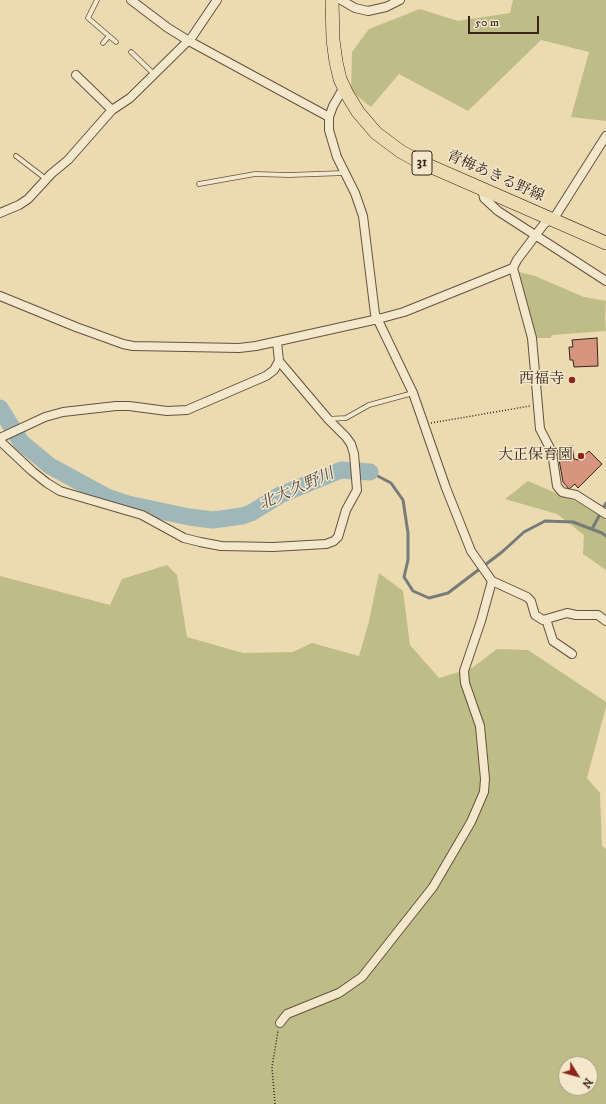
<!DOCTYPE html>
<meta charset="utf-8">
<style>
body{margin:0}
#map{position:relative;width:606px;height:1104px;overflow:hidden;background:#ecdab1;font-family:"IM FELL DW Pica",serif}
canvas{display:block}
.north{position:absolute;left:558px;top:1056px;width:40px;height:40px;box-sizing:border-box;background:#f3e7cc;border:1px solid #a89985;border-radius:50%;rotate:127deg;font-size:11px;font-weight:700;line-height:16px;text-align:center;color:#37241b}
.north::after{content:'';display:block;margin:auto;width:14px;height:18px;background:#8f2418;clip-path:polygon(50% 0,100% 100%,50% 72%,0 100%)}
.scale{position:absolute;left:468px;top:16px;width:71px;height:18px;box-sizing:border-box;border:2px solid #37241b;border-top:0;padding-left:5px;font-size:12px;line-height:14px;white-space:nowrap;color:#37241b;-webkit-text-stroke:3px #f3e7cc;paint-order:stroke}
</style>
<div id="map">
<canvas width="606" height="1104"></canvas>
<div class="north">N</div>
<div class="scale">50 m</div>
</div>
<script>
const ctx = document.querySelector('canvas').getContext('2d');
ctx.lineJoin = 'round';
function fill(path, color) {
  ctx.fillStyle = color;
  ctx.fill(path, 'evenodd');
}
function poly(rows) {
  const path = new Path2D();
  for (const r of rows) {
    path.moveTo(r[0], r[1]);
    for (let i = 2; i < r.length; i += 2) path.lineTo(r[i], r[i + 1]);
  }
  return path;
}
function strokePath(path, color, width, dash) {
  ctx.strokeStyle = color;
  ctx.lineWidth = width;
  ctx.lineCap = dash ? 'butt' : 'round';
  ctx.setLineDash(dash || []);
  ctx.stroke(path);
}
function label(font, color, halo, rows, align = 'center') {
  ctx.font = font + ' "IM FELL DW Pica","Noto Serif JP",serif';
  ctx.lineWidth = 3;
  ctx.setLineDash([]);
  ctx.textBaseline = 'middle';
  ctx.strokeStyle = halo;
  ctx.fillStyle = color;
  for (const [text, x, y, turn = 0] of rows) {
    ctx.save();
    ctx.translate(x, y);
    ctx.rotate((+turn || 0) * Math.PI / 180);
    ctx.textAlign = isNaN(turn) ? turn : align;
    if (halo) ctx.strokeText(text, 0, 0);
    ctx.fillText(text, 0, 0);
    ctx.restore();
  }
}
fill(poly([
 [513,0,606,0,606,121,571,117,589,52,541,40,468,111,399,74,371,107,351,91,352,52,369,29,420,9,458,21,510,13],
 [519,272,535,276,584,297,606,301,605,318,606,331,552,335,551,338,535,338],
 [528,481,577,502,606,520,606,570,583,554,584,535,557,514,505,499],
 [167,565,177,575,187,637,243,653,293,652,312,643,359,656,369,621,379,573,403,591,410,645,439,678,472,668,497,649,528,650,606,702,606,707,587,778,600,793,602,846,606,849,606,1104,0,1104,0,576,110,605,122,579],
 [566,1064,590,1064,590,1088,566,1088]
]), '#bfbd87');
strokePath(poly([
 [370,472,391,483,403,500,408,533,408,560,404,577,413,591,429,598,448,593,502,552,524,532,545,521,573,522,602,533,606,536],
 [592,529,606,503]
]), '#757c79', 3);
strokePath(poly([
 [0,408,21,442,50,466,107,497,128,504,189,517,213,520,242,516,251,513,280,495,341,470,370,472]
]), '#9fb7b8', 17);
const building = poly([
 [597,338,598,366,574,367,573,360,570,360,569,347,573,347,572,340,597,338],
 [572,446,574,459,579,460,589,451,602,464,578,488,575,484,569,489,563,482,557,448,572,446]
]);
fill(building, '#d7947f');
strokePath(building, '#37241b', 1);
const lane = poly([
 [97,0,88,18,116,42],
 [103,43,109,36],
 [131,52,154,74],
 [16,156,46,179],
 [199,184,255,174,289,175,344,173],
 [328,419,346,418,369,405,413,393]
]);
const street = poly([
 [131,0,168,28,189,41,329,117],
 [341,0,355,8,368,11,386,7,400,0],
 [76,75,112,110],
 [344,87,333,106,329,117,329,130,337,157,355,193,363,216,375,314,413,393,446,488,471,551,492,581,527,597,531,601,535,615,543,620,567,613,576,615,598,615,606,621],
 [482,189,484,198,498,211,606,281],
 [0,213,19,205,28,199,51,174,68,160,112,110,130,98,192,37,217,0],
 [513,268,532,338,540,429,552,452,557,486,562,492,576,495,606,514],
 [0,296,76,327,123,344,133,346,239,348,256,346,378,319,404,312,513,268,517,260,544,224,556,215,606,136],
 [0,438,45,417,63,412,116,406,129,406,167,411,187,410,266,376,274,370,279,361],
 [0,441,32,471,47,483,60,491,142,515,184,538,200,542,221,546,273,547,326,544,334,541,338,537,346,510,357,490,354,454,351,444,346,437,328,419,279,361,277,342],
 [546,619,553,641,572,654],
 [280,1023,287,1014,339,993,362,977,433,887,471,822,484,792,485,779,480,726,465,683,464,671,481,621,492,581]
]);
const primary = poly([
 [332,0,333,40,336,62,340,79,347,94,358,112,376,133,400,151,416,160,606,243]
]);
strokePath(lane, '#645240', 5.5);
strokePath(street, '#645240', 10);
strokePath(primary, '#37241b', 14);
strokePath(poly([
 [431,423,530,406],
 [275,1104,272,1067,278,1031]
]), '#37241b', 1.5, [1, 2]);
strokePath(lane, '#f3e7cc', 4);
strokePath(street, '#f3e7cc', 8);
strokePath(primary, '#ecdab1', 13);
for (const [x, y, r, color] of [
 [572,380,4,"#8f2418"],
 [581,456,4,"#8f2418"]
]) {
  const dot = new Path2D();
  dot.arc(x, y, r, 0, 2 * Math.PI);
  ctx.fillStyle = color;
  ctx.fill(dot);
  strokePath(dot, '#f3e7cc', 1.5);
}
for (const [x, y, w] of [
 [422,163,20]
]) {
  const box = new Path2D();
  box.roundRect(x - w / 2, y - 12, w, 24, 3);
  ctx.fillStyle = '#f3e7cc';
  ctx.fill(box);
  strokePath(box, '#37241b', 1);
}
label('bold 14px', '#37241b', null, [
 ["31",422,163]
]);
label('15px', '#37241b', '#f3e7cc', [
 ["青梅あきる野線",495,177,24]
]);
label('15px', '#37241b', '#f3e7cc', [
 ["西福寺",564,380],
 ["大正保育園",573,456]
], 'right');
label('italic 16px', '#514942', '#f3e7cc', [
 ["北大久野川",297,490,-24]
]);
</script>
